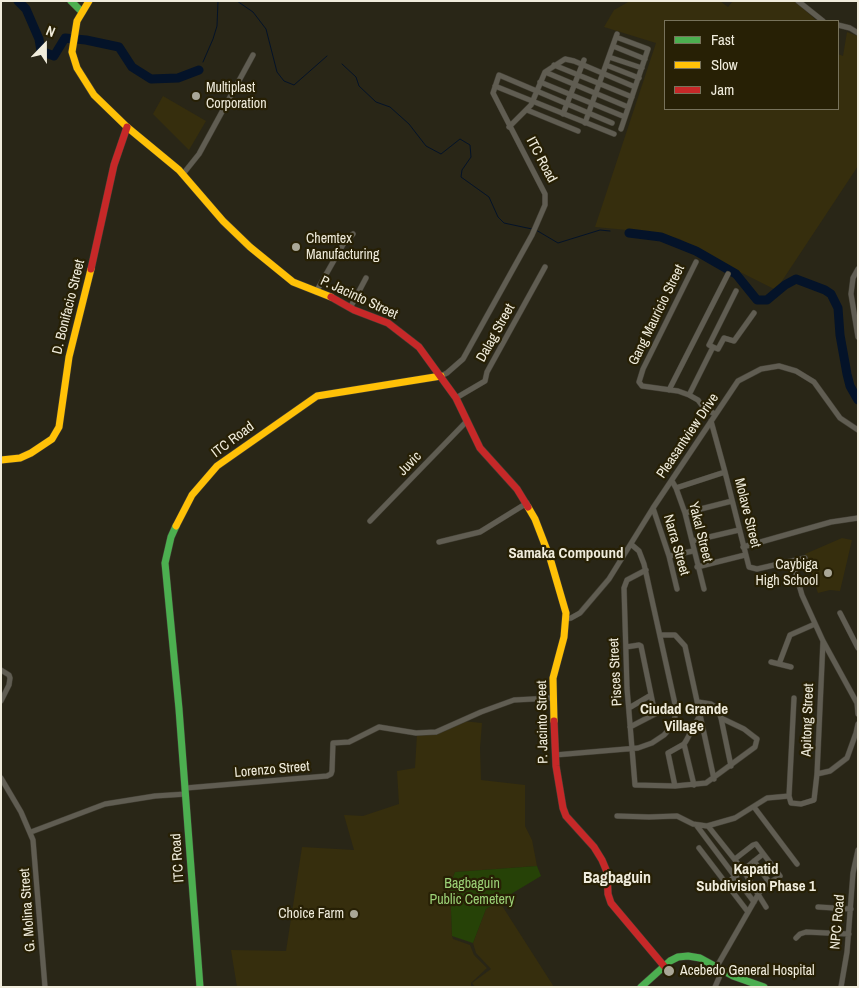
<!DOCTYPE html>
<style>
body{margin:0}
#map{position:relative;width:859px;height:988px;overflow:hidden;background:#292617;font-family:"Archivo Narrow",sans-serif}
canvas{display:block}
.frame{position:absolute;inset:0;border:2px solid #f0ecdc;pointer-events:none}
.legend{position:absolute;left:664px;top:20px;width:175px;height:90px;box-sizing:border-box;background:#272005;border:1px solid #77725b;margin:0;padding:6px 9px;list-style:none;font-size:15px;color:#f0ecdc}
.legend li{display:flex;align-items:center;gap:10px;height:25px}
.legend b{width:25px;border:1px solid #77725b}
.north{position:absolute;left:20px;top:20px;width:50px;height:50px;-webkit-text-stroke:4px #272005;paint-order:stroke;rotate:22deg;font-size:14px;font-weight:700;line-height:20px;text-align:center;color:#f0ecdc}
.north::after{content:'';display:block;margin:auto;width:18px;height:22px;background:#f0ecdc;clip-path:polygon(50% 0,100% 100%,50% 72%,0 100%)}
</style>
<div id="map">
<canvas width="859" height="988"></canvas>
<div class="frame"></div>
<ul class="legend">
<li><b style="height:6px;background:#4caf50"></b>Fast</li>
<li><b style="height:6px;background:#ffc107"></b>Slow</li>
<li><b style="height:6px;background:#c62828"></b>Jam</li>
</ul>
<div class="north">N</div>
</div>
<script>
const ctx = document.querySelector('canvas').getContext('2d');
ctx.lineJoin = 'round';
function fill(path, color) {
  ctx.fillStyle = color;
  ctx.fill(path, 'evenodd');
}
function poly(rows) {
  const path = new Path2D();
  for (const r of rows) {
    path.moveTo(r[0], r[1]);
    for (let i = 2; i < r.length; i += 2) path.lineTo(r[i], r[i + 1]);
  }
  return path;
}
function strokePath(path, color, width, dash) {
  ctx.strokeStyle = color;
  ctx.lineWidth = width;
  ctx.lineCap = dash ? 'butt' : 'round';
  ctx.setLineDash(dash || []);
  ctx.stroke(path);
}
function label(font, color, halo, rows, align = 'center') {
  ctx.font = font + ' "Archivo Narrow",sans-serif';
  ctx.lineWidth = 4.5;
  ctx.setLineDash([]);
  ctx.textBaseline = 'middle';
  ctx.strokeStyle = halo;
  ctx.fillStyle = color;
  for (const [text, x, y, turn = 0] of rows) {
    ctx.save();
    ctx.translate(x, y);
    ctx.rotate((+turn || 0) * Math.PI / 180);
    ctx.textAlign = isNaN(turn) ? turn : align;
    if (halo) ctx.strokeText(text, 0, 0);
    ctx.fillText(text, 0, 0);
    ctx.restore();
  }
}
fill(poly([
 [630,1,720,1,728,7,733,1,795,1,817,21,665,21,665,109,838,109,838,54,843,56,847,32,858,36,858,166,776,290,718,261,680,239,659,233,595,227,656,43,604,27,614,10],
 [163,96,206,121,189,150,153,114],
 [842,538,852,540,840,591,830,590,818,593,805,554],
 [462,721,482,723,480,748,481,780,525,785,525,826,532,840,537,866,455,872,450,885,452,936,453,939,470,945,474,955,487,968,471,983,471,987,237,987,231,950,286,951,302,847,354,850,344,815,363,816,399,804,397,771,415,768,417,734,436,734],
 [499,901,554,987,475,987,472,983,491,969,476,953,473,943,486,909]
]), '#362e0d');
fill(poly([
 [537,866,541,876,486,909,473,943,452,936,450,885,455,872]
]), '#264207');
strokePath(poly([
 [237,1,253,12,266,29,277,72,284,81,294,85,327,56],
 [203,62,213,39,217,26,218,1],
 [342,64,356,77,359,86,376,102,390,107,409,124,426,146,441,154,460,139,470,145,471,157,462,170,461,177,489,197,498,217,504,223,532,229],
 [536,230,558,243,600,230,610,231]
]), '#041329', 1);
strokePath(poly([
 [18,1,26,9,39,39,41,51,54,56,65,38,86,40,119,47,132,67,151,79,178,78,199,70],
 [629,233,661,237,696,251,736,274,757,300,767,300,785,285,796,279,825,290,831,294,838,308,840,335,847,374,850,386,858,400]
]), '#041329', 9);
const street = poly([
 [798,1,823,21],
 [838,25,850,28,858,33],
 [616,37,648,49,621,129],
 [613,46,645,59],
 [609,57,642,68],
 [554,65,632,97],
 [606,65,639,78],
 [545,72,628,107],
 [540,82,625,117],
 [495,86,614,134],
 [527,110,578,131],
 [563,114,584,60],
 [585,123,617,34],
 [509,127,531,105,545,72,565,59,574,61,635,87],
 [183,174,199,154,253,55],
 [696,262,643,369,639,382,642,386,678,391,689,395,698,400,704,408,715,414],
 [858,269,853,278,851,294,858,337],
 [316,292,345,241,353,234],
 [350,308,366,278],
 [713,347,718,349,724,338,734,341,754,313],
 [441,376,447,373,463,359,532,235,545,205,545,194,493,93,499,75,612,123],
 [669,390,728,274],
 [689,395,713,347,709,345,736,291],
 [456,398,485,381,487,372,545,267],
 [711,421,725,472,749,567,757,569,805,558],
 [672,481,676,488,685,513,704,589],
 [676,488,725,472],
 [653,508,669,556,677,589],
 [685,513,732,501],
 [370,521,466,422],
 [692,541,739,530],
 [439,542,480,532,527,503],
 [743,547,831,522,858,518],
 [669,556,693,551],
 [792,561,802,595,823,641,857,703,858,714],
 [697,567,745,555],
 [646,570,627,580,624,588,627,688,635,785,675,786,706,783,755,747,757,739,753,736,744,729,721,718],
 [840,613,858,648],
 [566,619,571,618,580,613,609,579,653,508,738,381,761,369,779,366,796,371,814,382,840,418,858,430],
 [660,635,675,635,685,646,714,779],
 [626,647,639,645,641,646,655,714,630,727],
 [771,662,791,667],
 [779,664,790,635,815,624],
 [1,670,9,675,10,678,9,685,1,701],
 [794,698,789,796,791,803,801,804,814,800,817,774,823,641],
 [698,702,711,704,718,709,721,718,731,766],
 [629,708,651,695],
 [684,744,694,785],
 [555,755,638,748,652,743,664,735,673,725,675,717,675,704,644,564,639,551,632,545],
 [817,774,830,771,847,758,856,733,858,724],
 [1,778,21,812,33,840,45,987],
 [675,786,668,753,684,744,686,741,700,715],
 [186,788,327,776,331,774,332,771,333,743,349,742,379,727,416,733,436,732,481,712,514,700,552,698],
 [754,807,797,864],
 [617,816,649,817,677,816,693,824,707,826,735,818,767,798,789,796],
 [697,826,754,902],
 [708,826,743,870,766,907],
 [31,832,105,804,155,796,186,794],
 [699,848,748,912],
 [754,861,769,882],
 [727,883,763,854],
 [818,907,851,909],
 [796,938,800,934,806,932,849,934],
 [716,968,759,893,764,886,780,876,756,844,753,845,735,859],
 [715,987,722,971],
 [841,987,847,952,853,873,858,850]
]);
const fast = poly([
 [71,1,82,12],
 [176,526,171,537,165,563,179,709,200,987],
 [641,987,670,961,678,957,688,956,700,958,733,976,764,987]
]);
const slow = poly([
 [89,1,77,21,72,52,77,68,94,95,127,127,179,170,223,221,250,247,293,282,331,297],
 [1,460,20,458,31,453,52,439,59,427,69,357,91,269],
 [528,507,535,519,550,558,566,613,564,637,553,678,554,721],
 [176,526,192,495,217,466,317,396,441,376]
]);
const jam = poly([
 [91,269,114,165,127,127],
 [331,297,354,310,388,323,419,347,456,398,480,448,517,489,528,507],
 [554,721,556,766,563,808,566,816,594,847,602,860,607,872,608,894,611,903,664,966]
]);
strokePath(street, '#423f34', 6);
strokePath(fast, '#423f34', 8);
strokePath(slow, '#423f34', 8);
strokePath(jam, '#423f34', 8);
strokePath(street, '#605d52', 5);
strokePath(fast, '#4caf50', 7);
strokePath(slow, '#ffc107', 7);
strokePath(jam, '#c62828', 7);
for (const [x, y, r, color] of [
 [196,96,5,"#aaa797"],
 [296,247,5,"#aaa797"],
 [828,573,5,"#aaa797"],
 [354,914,5,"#aaa797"],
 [669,971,6,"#aaa797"]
]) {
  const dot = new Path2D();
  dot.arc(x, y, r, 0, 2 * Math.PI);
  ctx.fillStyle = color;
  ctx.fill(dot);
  strokePath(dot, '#272005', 2);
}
label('14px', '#f0ecdc', '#272005', [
 ["Multiplast",206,88],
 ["Corporation",206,104],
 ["Chemtex",306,239],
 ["Manufacturing",306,255],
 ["Caybiga",818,565,"right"],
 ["High School",818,581,"right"],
 ["Choice Farm",344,914,"right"],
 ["Acebedo General Hospital",680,971]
], 'left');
label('14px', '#f0ecdc', '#272005', [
 ["ITC Road",541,160,62],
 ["P. Jacinto Street",359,298,25],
 ["D. Bonifacio Street",69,307,-76],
 ["Gang Mauricio Street",657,315,-64],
 ["Dalag Street",496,333,-61],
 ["Pleasantview Drive",688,436,-56],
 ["ITC Road",233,440,-37],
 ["Juvic",410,464,-46],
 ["Molave Street",747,513,76],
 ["Yakal Street",700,532,76],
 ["Narra Street",676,545,74],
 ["Pisces Street",616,672,-93],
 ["Apitong Street",808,720,-88],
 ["P. Jacinto Street",543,722,-91],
 ["Lorenzo Street",272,770,-5],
 ["ITC Road",178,858,-94],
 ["G. Molina Street",28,910,-94],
 ["NPC Road",838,922,-85]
]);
label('14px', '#9cd277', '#272005', [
 ["Bagbaguin",472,884],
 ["Public Cemetery",472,900]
]);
label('bold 15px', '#f0ecdc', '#272005', [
 ["Samaka Compound",566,554],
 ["Ciudad Grande",684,710],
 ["Village",684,727],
 ["Kapatid",756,870],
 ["Subdivision Phase 1",756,887]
]);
label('bold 16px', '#f0ecdc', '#272005', [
 ["Bagbaguin",617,879]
]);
</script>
